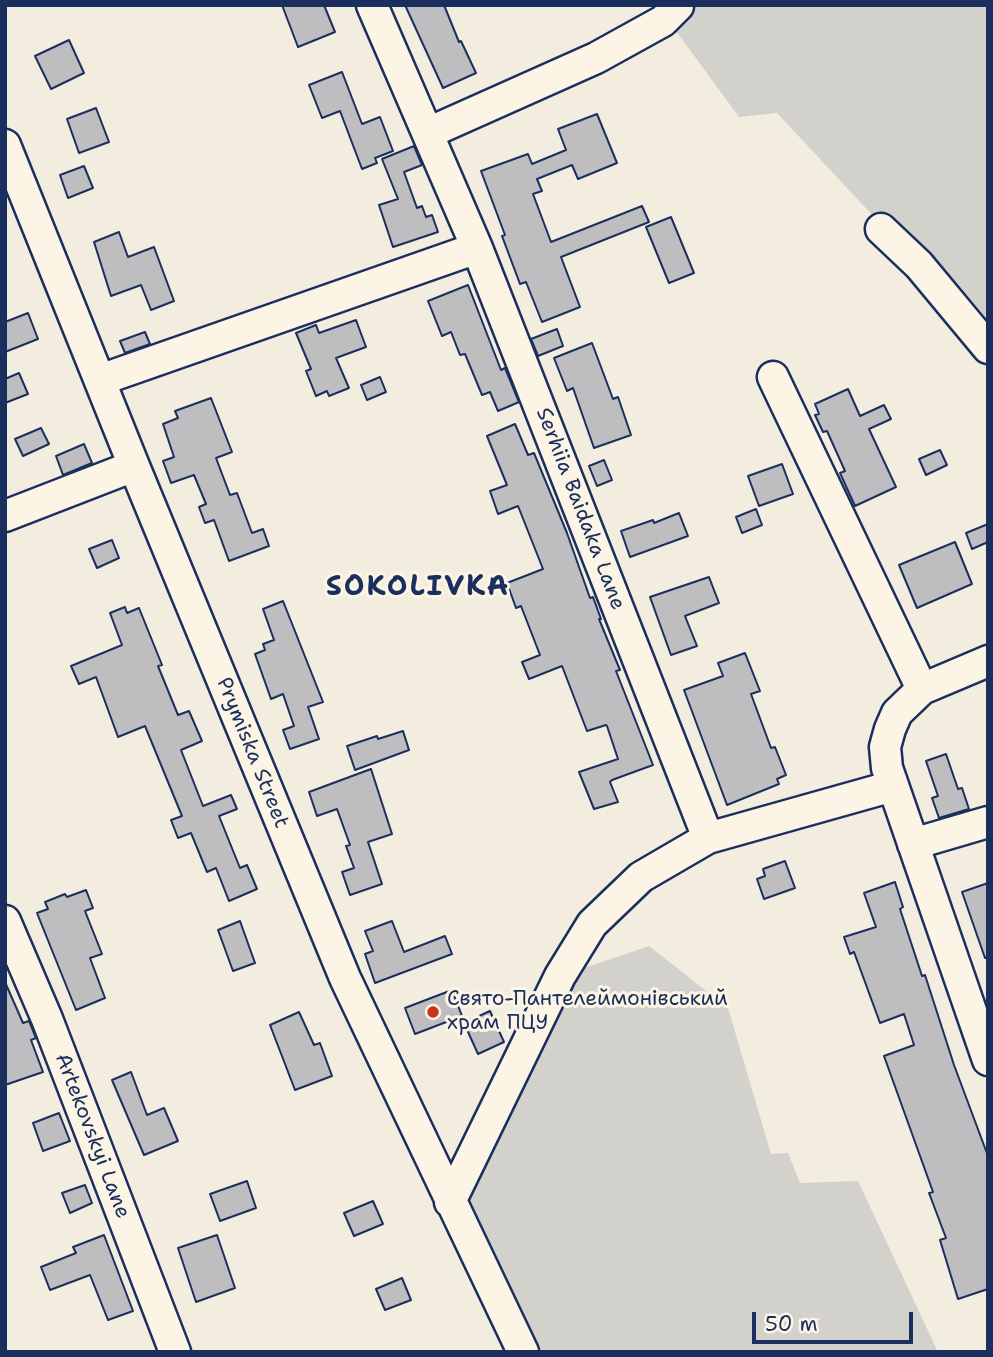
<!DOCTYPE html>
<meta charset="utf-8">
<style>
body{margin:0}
#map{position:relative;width:993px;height:1357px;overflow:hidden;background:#f3ede0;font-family:"Shantell Sans",sans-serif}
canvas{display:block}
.frame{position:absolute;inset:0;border:7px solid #1b2f5e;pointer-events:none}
.scale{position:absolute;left:752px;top:1312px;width:161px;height:32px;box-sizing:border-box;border:4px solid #1b2f5e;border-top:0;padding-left:9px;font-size:21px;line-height:24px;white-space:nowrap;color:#1b2f5e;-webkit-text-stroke:5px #fcf5e5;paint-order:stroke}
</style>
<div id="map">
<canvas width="993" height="1357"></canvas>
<div class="frame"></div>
<div class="scale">50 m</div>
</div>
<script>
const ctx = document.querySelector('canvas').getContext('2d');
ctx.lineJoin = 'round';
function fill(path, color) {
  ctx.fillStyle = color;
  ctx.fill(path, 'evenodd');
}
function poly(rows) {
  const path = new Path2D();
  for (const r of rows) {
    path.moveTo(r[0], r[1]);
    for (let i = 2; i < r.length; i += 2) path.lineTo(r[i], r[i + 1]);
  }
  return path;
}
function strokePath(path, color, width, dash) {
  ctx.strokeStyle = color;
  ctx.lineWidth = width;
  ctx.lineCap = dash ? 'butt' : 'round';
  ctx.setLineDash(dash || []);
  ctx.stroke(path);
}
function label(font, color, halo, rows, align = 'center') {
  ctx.font = font + ' "Shantell Sans",sans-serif';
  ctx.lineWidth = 6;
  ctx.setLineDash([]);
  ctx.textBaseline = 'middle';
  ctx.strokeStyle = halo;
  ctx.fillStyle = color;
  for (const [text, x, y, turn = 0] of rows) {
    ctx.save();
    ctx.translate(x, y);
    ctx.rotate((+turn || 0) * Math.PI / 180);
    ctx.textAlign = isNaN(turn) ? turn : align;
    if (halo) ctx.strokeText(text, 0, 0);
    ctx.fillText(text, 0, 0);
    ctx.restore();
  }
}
fill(poly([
 [657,5,988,5,988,348,919,265,777,113,739,117],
 [649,946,728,1008,771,1154,788,1153,800,1183,858,1181,938,1352,523,1352,450,1202,560,976]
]), '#d3d1cc');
const building = poly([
 [282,5,324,5,335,32,298,47,282,5],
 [405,5,444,5,459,42,461,41,476,73,443,88,405,5],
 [69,40,84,73,51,89,35,56,69,40],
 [342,72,362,124,380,117,393,151,375,158,377,163,362,169,340,111,322,118,309,85,342,72],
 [96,108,109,142,79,153,67,119,96,108],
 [597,114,617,163,578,179,572,165,537,179,542,191,533,194,551,242,642,206,649,222,561,257,580,307,542,322,526,282,520,284,502,236,505,235,481,171,528,154,532,164,566,150,558,129,597,114],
 [414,146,422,165,404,172,417,208,422,206,426,217,432,215,438,232,393,247,379,205,398,199,382,159,414,146],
 [84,166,93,188,68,198,60,175,84,166],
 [671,217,694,273,669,283,646,227,671,217],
 [119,232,128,257,154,247,174,301,151,310,141,285,111,296,94,242,119,232],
 [468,285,501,370,505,368,519,402,498,411,490,392,482,395,465,354,460,355,451,332,442,336,428,301,468,285],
 [28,313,38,339,5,352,5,322,28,313],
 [356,320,366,347,336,358,349,388,329,396,327,391,316,396,306,371,311,369,296,333,316,325,319,333,356,320],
 [557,329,563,346,538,356,531,339,557,329],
 [145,332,150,344,125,353,120,341,145,332],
 [592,343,613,399,618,397,631,435,594,448,573,388,567,391,554,358,592,343],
 [19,373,28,394,5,403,5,379,19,373],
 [380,377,386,392,367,400,361,385,380,377],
 [848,389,860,416,884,405,891,419,869,429,896,487,855,506,840,473,845,471,827,431,823,432,815,415,819,414,815,404,848,389],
 [211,398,232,452,216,458,230,495,237,493,252,533,263,529,269,546,229,561,214,520,205,523,199,507,206,504,194,475,171,483,163,461,174,457,163,424,178,418,175,411,211,398],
 [515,424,528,455,534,453,567,533,590,598,593,597,601,619,599,619,620,670,616,671,653,765,612,780,610,782,618,802,594,809,579,772,618,759,607,726,606,725,587,731,562,666,529,679,522,662,540,655,521,606,516,608,507,583,543,569,518,506,498,514,490,491,507,485,487,436,515,424],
 [41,428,49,444,23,456,15,439,41,428],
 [84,444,92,463,63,475,56,456,84,444],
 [940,450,947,465,926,475,919,459,940,450],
 [604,460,612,480,597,486,589,466,604,460],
 [782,464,793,494,759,506,748,476,782,464],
 [756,509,762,525,742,533,736,517,756,509],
 [679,513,688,536,630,557,621,531,653,520,654,523,679,513],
 [988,524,988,542,972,549,966,533,988,524],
 [112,540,119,558,97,568,89,549,112,540],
 [955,542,972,584,917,608,899,565,955,542],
 [709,577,719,603,685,616,697,646,671,655,650,597,709,577],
 [283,601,323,702,308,707,319,739,290,749,283,730,294,726,283,694,271,699,255,654,265,650,263,644,274,640,263,609,283,601],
 [125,607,127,613,139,608,162,665,158,666,178,715,189,711,202,741,181,750,203,806,231,795,237,809,219,816,240,868,247,865,257,889,229,901,216,868,207,872,191,833,178,838,171,820,182,816,145,726,118,737,96,677,79,684,71,666,122,645,110,613,125,607],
 [745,653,760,691,751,694,771,748,775,747,786,775,777,779,779,784,727,805,684,690,723,676,718,663,745,653],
 [403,731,409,750,355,770,347,746,377,736,378,739,403,731],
 [946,754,958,789,962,788,969,809,939,818,932,798,938,796,926,761,946,754],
 [371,769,392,834,368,842,382,884,350,895,342,872,354,868,346,846,350,845,337,809,317,816,309,792,371,769],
 [785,861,795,888,764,899,757,879,765,876,763,869,785,861],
 [895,882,903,907,900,909,922,976,925,975,954,1065,988,1156,988,1289,958,1299,940,1240,946,1238,929,1193,933,1192,884,1056,914,1045,904,1014,880,1023,854,952,850,954,844,937,876,927,864,893,895,882],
 [988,883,988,957,985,958,962,892,988,883],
 [86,890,93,908,85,911,102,954,90,958,105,998,76,1010,37,913,48,909,45,902,65,894,67,897,86,890],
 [240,921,255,963,233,971,218,930,240,921],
 [392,921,404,952,445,936,452,954,375,983,365,954,373,951,365,931,392,921],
 [5,982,23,1023,29,1021,31,1026,36,1038,31,1040,43,1072,5,1085,5,982],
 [452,990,462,1016,415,1034,405,1008,452,990],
 [490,1011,504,1042,478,1054,464,1023,490,1011],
 [299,1012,314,1045,320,1043,332,1076,295,1090,270,1025,299,1012],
 [131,1072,147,1115,164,1108,178,1141,144,1155,112,1080,131,1072],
 [59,1113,70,1141,43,1151,33,1123,59,1113],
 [247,1181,256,1208,220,1221,210,1194,247,1181],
 [85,1185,92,1203,70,1213,62,1193,85,1185],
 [373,1201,383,1224,354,1236,344,1213,373,1201],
 [104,1235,133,1311,108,1320,90,1275,50,1290,41,1267,76,1253,73,1247,104,1235],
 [217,1235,235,1288,196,1302,178,1248,217,1235],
 [402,1278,411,1300,385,1310,376,1289,402,1278]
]);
fill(building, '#bebec0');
strokePath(building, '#1b2f5e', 2);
const minor = poly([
 [372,5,477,248,708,838],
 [428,133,596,58,663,21,678,6],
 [5,145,134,466,345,978,523,1352],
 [881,229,919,265,988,348],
 [773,377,922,689,897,713,890,729,885,747,887,768,988,1060],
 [100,380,477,248],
 [5,516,134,466],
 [922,689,988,661],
 [913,844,988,822],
 [5,921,47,1019,175,1352],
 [450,1202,560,976,592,924,641,877,708,838,893,786]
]);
strokePath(minor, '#1b2f5e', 35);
strokePath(minor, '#fcf5e5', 30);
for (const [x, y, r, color] of [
 [433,1012,7,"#c8321e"]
]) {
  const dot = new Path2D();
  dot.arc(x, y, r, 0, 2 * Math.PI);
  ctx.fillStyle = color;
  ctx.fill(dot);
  strokePath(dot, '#fcf5e5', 2.5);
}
label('21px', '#1b2f5e', '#fcf5e5', [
 ["Serhiia Baidaka Lane",580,509,69],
 ["Prymiska Street",252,753,68],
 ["Artekovskyi Lane",92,1136,69]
]);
label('21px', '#1b2f5e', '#fcf5e5', [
 ["Свято-Пантелеймонівський",447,1000],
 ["храм ПЦУ",447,1024]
], 'left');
ctx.letterSpacing = '2px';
label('bold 28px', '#1b2f5e', '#fcf5e5', [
 ["SOKOLIVKA",418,588]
]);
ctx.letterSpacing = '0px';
</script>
